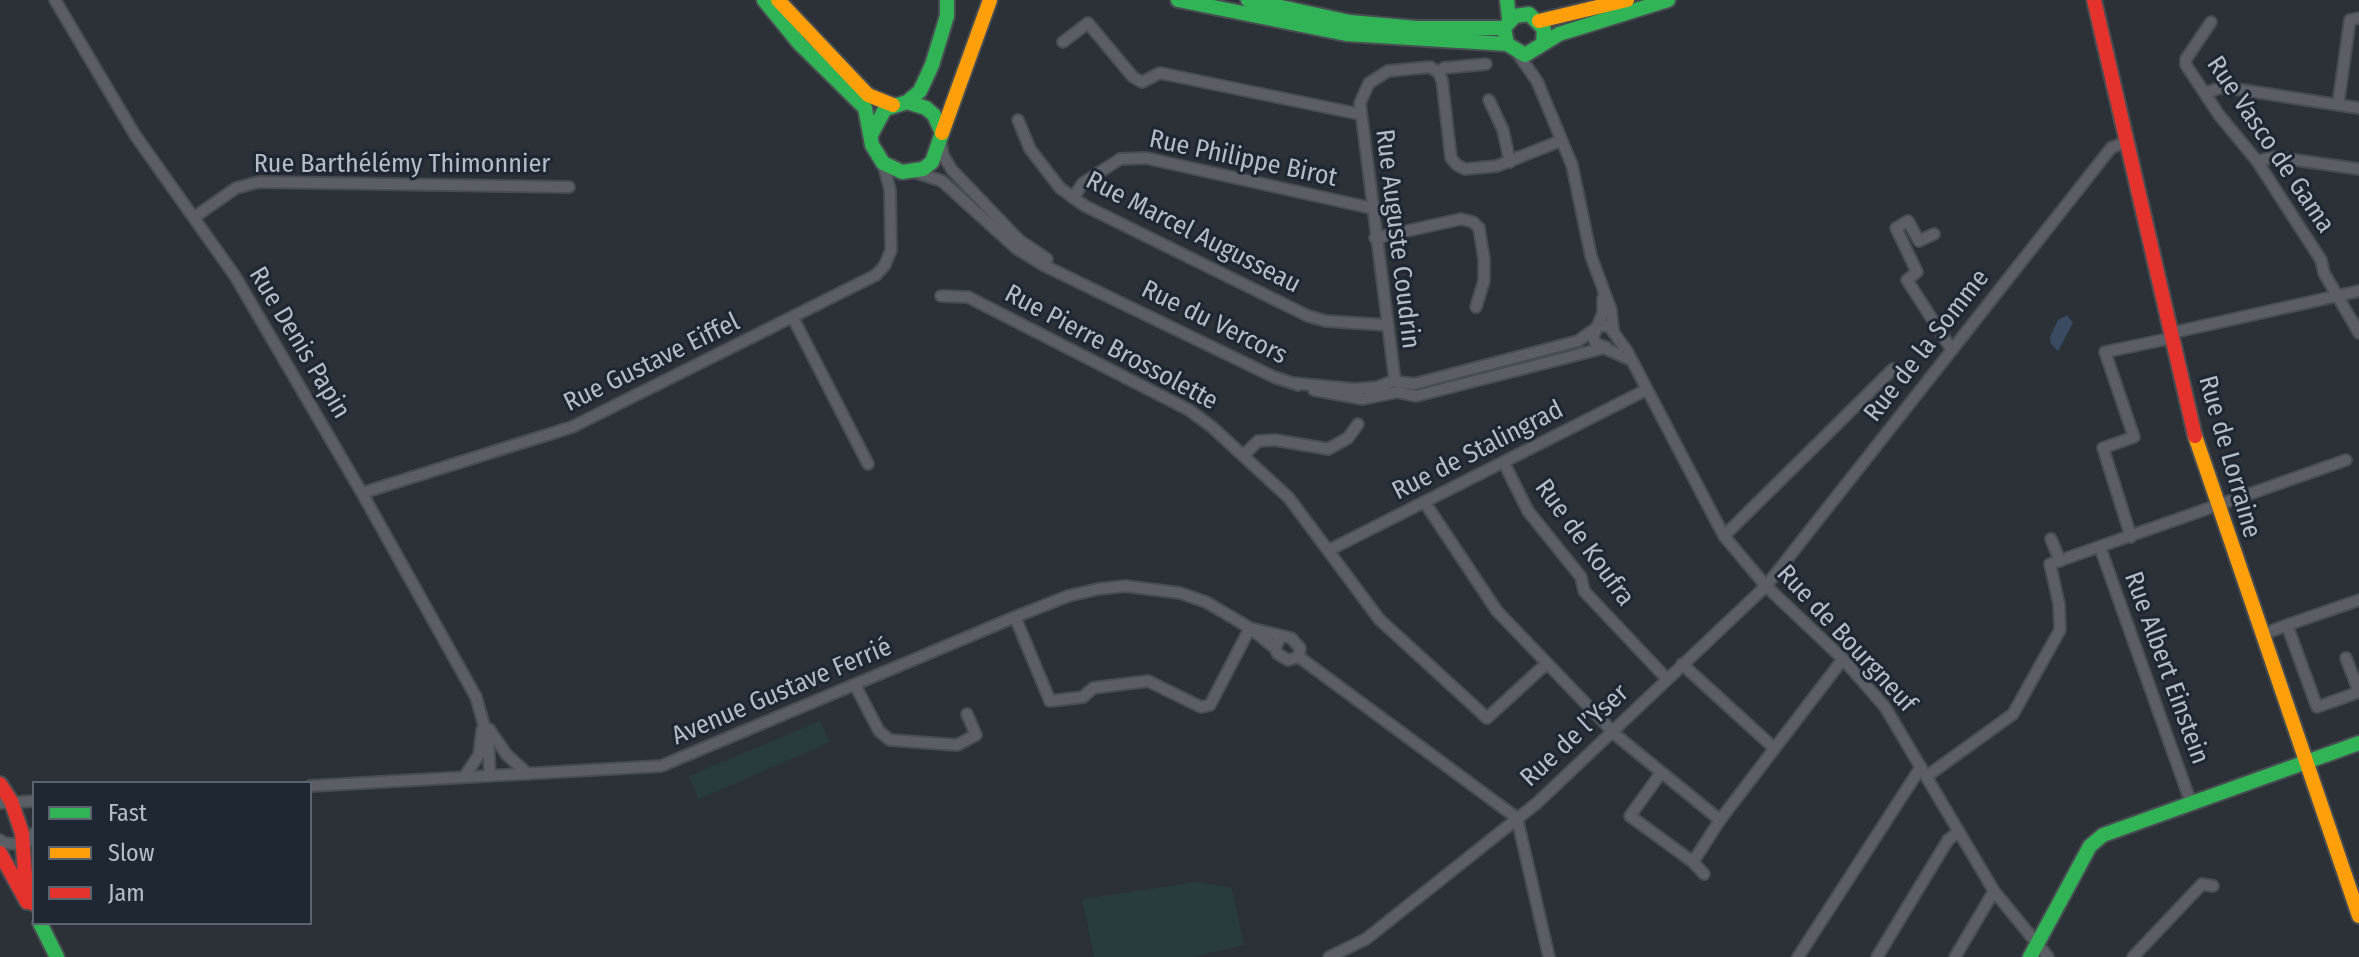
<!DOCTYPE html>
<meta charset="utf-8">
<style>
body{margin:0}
#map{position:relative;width:2359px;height:957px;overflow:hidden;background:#2b3137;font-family:"Fira Sans Condensed",sans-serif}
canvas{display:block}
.legend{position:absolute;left:32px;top:781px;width:280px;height:144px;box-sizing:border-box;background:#1e2732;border:2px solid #5a636e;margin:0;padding:10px 14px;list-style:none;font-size:24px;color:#b5bdc8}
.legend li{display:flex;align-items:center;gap:16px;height:40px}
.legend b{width:40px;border:2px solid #5a636e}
</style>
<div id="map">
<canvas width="2359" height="957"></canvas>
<ul class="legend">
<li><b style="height:10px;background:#30b455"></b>Fast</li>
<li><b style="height:10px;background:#ff9f0a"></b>Slow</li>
<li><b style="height:10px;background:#e5322d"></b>Jam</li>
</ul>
</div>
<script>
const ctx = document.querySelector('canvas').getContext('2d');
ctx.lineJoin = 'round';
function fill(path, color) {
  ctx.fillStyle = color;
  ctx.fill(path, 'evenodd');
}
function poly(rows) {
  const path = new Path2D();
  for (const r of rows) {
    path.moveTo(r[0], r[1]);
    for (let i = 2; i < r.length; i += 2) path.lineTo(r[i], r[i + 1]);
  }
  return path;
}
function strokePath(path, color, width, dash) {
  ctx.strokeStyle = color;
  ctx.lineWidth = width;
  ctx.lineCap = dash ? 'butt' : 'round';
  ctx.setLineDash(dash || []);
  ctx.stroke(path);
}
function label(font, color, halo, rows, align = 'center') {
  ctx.font = font + ' "Fira Sans Condensed",sans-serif';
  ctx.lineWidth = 6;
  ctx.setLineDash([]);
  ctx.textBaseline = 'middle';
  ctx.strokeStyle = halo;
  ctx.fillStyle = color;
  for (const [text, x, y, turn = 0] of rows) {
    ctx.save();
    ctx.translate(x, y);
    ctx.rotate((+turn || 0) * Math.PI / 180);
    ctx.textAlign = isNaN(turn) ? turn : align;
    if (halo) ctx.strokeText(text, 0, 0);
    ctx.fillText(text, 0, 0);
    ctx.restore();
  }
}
fill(poly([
 [820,721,830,742,699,799,689,776],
 [1198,882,1232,888,1244,945,1191,957,1094,957,1082,899]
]), '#283c3e');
fill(poly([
 [2067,315,2073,323,2058,351,2051,344,2050,337,2058,320]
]), '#3a4a61');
const street = poly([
 [55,0,135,135,235,276,362,493,476,697,488,739,490,776],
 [2211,22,2186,59,2186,65,2219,115,2257,161,2321,260,2324,273,2359,333],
 [1063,42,1088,23,1133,77,1142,82,1160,73,1359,114],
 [1518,54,1537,81,1572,165,1591,256,1611,310,1613,329],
 [1438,72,1442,80,1451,158,1457,165,1465,169,1497,166,1560,141],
 [2205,93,2223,87,2359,108],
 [1489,100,1503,130,1510,162],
 [2338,105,2350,20,2359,18],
 [1018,120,1030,149,1060,188,1085,206,1308,316,1326,321,1386,325],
 [941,143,943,155,952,170,1019,240,1047,259],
 [2257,161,2275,157,2359,169],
 [914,172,942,181,1017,249,1045,266,1274,377,1298,385],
 [1073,198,1083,183,1120,159,1146,158,1371,208],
 [196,216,236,188,259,182,569,187],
 [1934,234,1919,241,1908,221,1896,228,1917,272,1907,280,1952,350],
 [1375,238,1461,219,1473,222,1479,228,1484,259,1484,281,1476,307],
 [941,296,968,297,1189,410,1212,427,1289,498,1379,619,1487,718,1546,664],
 [1603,298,1603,313,1593,337,1596,344,1606,347],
 [793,318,868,464],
 [2171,333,2359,291],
 [1395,381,1360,103,1369,83,1388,71,1430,67,1438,72,1444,68,1486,64],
 [1292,383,1354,389,1378,387,1393,381,1414,384,1578,341,1599,326,1609,326,1627,351,1724,536,1766,586,1843,659,1885,707,1994,891,2048,957],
 [1314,390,1363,399,1397,392],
 [1397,392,1416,396,1604,348,1629,359],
 [1244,455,1258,441,1275,440,1328,449,1348,438,1358,424],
 [1504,463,1528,511,1581,577,1584,591,1667,679],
 [362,493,572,427,876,275,885,265,891,250,890,190,883,163],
 [1425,503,1497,611,1617,736,1720,820],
 [1724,536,1893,369],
 [2131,537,2103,448,2134,437,2105,352,2172,338],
 [2051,539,2060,561],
 [2100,547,2191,803],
 [1329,550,1646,390],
 [2261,635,2287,625],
 [1275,648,1250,628,1291,638,1300,648,1299,657,1288,660,1278,654,1275,648,1280,638],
 [1299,657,1517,818],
 [2346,658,2359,692,2317,707,2287,625,2359,600],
 [1682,664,1774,748],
 [855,685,879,731,890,740,957,745,976,735,967,714],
 [489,729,507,755,528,774],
 [1661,773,1630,816,1693,862,1704,874],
 [1927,776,2013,714,2060,630,2059,604,2050,564,2346,460],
 [464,777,479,755,482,730],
 [310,786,661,766,1015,617,1068,596,1098,589,1125,586,1180,593,1206,602,1250,628,1210,705,1201,707,1148,681,1093,688,1083,697,1050,701,1015,617],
 [0,803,34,801],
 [1517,818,1549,957],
 [0,840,3,843,25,845,34,833],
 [1693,862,1720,820,1843,659],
 [1329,957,1366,939,1537,803,1766,586,2111,148,2127,141],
 [1798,957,1921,767],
 [1877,957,1948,840,1957,833],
 [1955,957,1994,891],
 [2133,957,2202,884,2213,886]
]);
const fast = poly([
 [764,0,799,43,865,108,872,145,883,163,902,172,923,169,932,162,942,133,934,115,926,108,907,102,885,109,871,135],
 [1178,0,1346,34,1507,44],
 [1248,0,1350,22,1417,28,1504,28],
 [1507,0,1509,19],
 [1543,43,1544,29,1529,14,1515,16,1504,28,1507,44,1525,55,1559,34,1668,0],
 [907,102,920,91,932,65,947,16,947,0],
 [40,923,57,957],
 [2030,957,2090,846,2103,835,2359,743]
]);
const slow = poly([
 [778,0,868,95,893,105],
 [1539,21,1627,0],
 [942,133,990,0],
 [2195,436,2359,916]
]);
const jam = poly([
 [2094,0,2195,436],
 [0,784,11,801,22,833,25,875,34,904],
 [0,853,27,902]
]);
strokePath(street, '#484d52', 14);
strokePath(fast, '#484d52', 18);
strokePath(slow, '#484d52', 18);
strokePath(jam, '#484d52', 18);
strokePath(street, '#5b5f65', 10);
strokePath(fast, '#30b455', 14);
strokePath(slow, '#ff9f0a', 14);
strokePath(jam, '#e5322d', 14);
label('26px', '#b5bdc8', '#1e2732', [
 ["Rue Vasco de Gama",2270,145,56],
 ["Rue Philippe Birot",1243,159,12],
 ["Rue Barthélémy Thimonnier",402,165],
 ["Rue Marcel Augusseau",1193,233,27],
 ["Rue Auguste Coudrin",1397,239,83],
 ["Rue du Vercors",1214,323,26],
 ["Rue Denis Papin",299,343,59],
 ["Rue de la Somme",1927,346,-52],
 ["Rue Pierre Brossolette",1111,348,28],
 ["Rue Gustave Eiffel",652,363,-26],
 ["Rue de Stalingrad",1478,451,-27],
 ["Rue de Lorraine",2229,457,74],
 ["Rue de Koufra",1584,543,54],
 ["Rue de Bourgneuf",1846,639,47],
 ["Rue Albert Einstein",2166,668,70],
 ["Avenue Gustave Ferrié",782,692,-23],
 ["Rue de l’Yser",1575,736,-43]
]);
</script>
